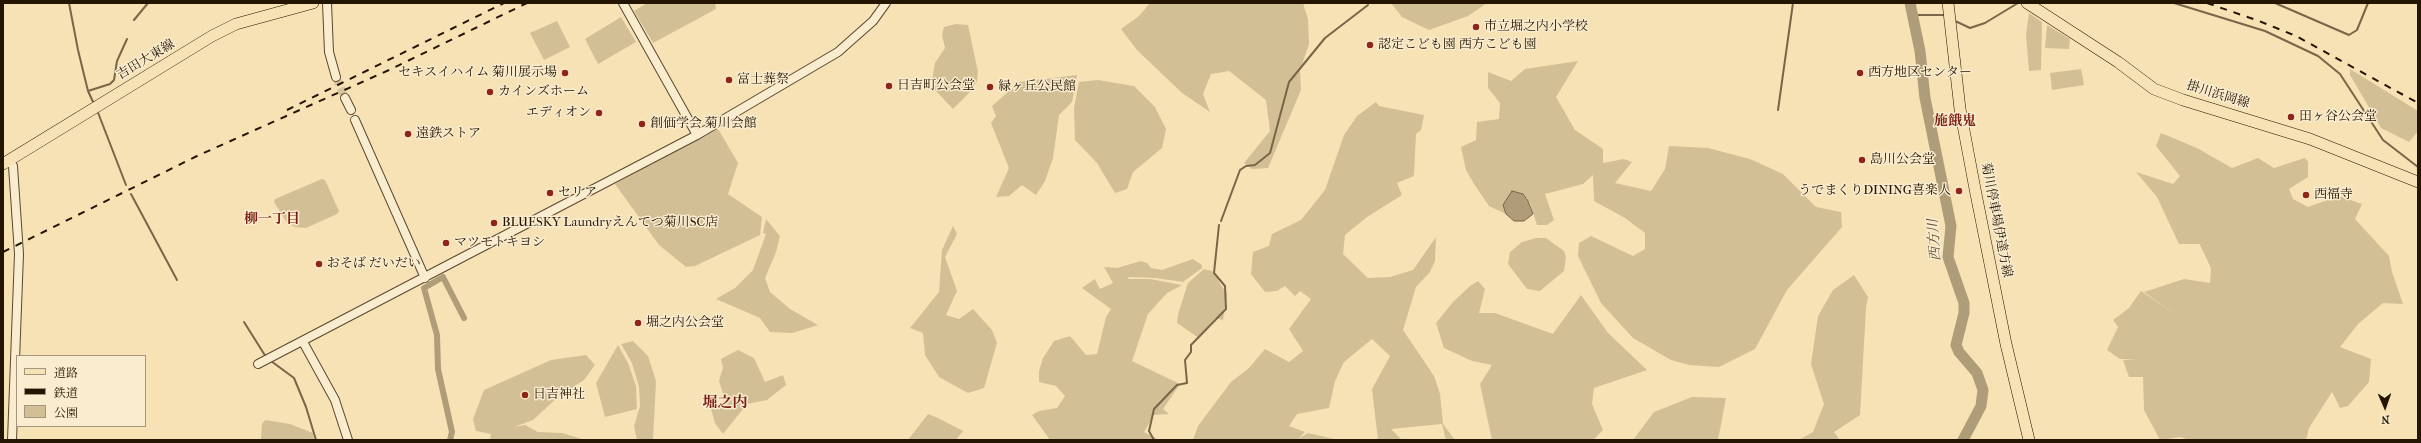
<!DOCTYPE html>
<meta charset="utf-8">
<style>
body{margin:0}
#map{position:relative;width:2421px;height:443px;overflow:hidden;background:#f7e2b5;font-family:"IM FELL French Canon","Noto Serif JP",serif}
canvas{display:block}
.frame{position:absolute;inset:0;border:4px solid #241501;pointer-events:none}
.legend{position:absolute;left:16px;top:355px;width:130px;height:72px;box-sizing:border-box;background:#faeccf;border:1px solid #a4967d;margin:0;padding:5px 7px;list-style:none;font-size:12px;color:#241501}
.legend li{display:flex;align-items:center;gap:8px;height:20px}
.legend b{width:20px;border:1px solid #a4967d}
.north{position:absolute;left:2365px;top:387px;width:40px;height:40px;-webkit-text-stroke:3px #faeccf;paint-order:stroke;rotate:178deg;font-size:11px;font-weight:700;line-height:16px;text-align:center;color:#241501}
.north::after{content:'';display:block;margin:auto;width:14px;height:18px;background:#241501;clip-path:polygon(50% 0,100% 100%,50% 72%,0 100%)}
</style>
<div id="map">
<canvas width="2421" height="443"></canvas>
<div class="frame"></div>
<ul class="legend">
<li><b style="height:5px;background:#f7e2b5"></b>道路</li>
<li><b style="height:5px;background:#241501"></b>鉄道</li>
<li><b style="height:11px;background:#d3bf96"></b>公園</li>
</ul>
<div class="north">N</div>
</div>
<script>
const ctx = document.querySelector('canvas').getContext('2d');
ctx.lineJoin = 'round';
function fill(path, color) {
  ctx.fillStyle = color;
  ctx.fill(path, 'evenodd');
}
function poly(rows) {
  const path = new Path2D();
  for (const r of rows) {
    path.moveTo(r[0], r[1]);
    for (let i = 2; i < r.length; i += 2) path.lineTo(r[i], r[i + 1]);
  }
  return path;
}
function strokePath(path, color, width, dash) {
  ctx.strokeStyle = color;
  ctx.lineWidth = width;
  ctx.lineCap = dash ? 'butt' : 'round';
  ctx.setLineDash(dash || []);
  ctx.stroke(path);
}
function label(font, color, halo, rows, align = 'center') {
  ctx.font = font + ' "IM FELL French Canon","Noto Serif JP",serif';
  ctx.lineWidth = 3;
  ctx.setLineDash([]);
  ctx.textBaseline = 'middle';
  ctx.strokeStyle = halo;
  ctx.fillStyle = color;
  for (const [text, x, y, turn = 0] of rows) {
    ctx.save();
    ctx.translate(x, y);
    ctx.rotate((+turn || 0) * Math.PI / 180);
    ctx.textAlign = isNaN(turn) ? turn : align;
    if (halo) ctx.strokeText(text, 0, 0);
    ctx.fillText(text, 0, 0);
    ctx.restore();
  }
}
fill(poly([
 [647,3,715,3,716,9,653,43,634,11],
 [1150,3,1303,3,1308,19,1309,44,1300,70,1301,90,1268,168,1252,169,1244,163,1270,131,1266,100,1229,71,1211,74,1203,94,1210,112,1182,93,1137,50,1121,29,1139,16],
 [1391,3,1487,3,1468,16,1429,30,1402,17],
 [2029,13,2042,22,2041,70,2029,71,2026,35],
 [621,17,636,42,598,64,585,39],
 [557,21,570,47,544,60,530,33],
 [956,24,968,25,978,72,977,81,969,93,953,109,935,90,932,81,935,63,945,48,942,35,944,27],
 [2047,25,2070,39,2069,49,2045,48],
 [1578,61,1556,97,1575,130,1603,149,1603,163,1624,159,1632,162,1615,183,1651,191,1665,169,1669,146,1708,148,1750,159,1783,174,1816,207,1841,212,1842,227,1787,290,1755,349,1719,367,1689,365,1671,360,1633,338,1601,303,1578,256,1579,243,1591,236,1633,256,1645,249,1645,233,1625,218,1594,201,1593,175,1583,184,1545,194,1554,220,1547,225,1537,225,1530,203,1523,194,1503,205,1506,214,1489,206,1474,184,1466,170,1461,147,1476,140,1477,122,1499,119,1500,103,1488,88,1488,72,1511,81,1525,69],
 [2081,69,2084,85,2052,90,2050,73],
 [2350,69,2418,111,2418,131,2409,142,2381,128,2350,75],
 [1077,75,1072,102,1059,115,1053,158,1045,181,1036,195,1022,185,1009,196,996,197,1009,168,991,123,996,116,992,106,1019,82],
 [1098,80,1134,86,1155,107,1166,129,1162,148,1133,172,1127,189,1115,193,1097,163,1075,140,1074,108,1079,82],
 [1376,102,1379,106,1424,115,1421,130,1416,134,1414,176,1397,183,1402,195,1367,217,1345,235,1343,254,1368,278,1390,277,1413,270,1436,237,1435,261,1430,272,1416,287,1403,330,1434,376,1440,394,1443,424,1455,440,1446,440,1442,424,1391,429,1402,440,1378,440,1372,389,1390,356,1372,339,1344,362,1335,381,1329,408,1297,414,1289,426,1305,432,1298,439,1308,433,1338,440,1193,440,1198,426,1231,382,1249,368,1265,349,1289,362,1303,351,1289,329,1311,299,1300,291,1295,296,1285,286,1277,291,1265,292,1251,274,1253,252,1269,246,1272,234,1301,220,1325,190,1344,135,1357,116],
 [717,127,738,163,728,194,762,217,760,235,695,266,686,267,659,245,615,184],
 [2161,133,2197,148,2232,168,2258,158,2274,168,2305,158,2308,162,2308,177,2289,189,2293,199,2308,207,2339,196,2362,204,2355,219,2389,256,2392,272,2403,304,2383,303,2358,324,2340,347,2371,359,2369,382,2348,406,2340,408,2332,392,2309,428,2306,440,2190,440,2180,437,2160,440,2144,410,2143,377,2129,377,2123,360,2137,359,2120,359,2107,350,2118,327,2113,320,2129,308,2141,291,2177,315,2144,292,2184,279,2210,283,2211,268,2198,241,2199,244,2179,244,2157,197,2136,172,2173,184,2180,176,2156,146],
 [322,179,325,180,339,211,337,214,306,228,295,227,287,223,274,202,275,199],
 [766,219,780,236,776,252,765,278,770,292,790,309,818,325,812,327,792,333,770,332,760,318,716,299,735,288,753,270,766,234,763,233],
 [953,226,957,234,945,257,957,291,946,315,959,319,973,309,992,330,997,343,984,388,968,393,939,377,925,355,923,333,910,328,939,292,942,250],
 [1536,238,1546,238,1564,251,1566,257,1564,271,1540,291,1527,289,1508,264,1510,252,1522,242],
 [1193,259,1202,265,1202,268,1183,282,1155,278,1129,277,1128,279,1150,279,1182,285,1167,293,1148,314,1132,361,1180,384,1163,409,1169,414,1154,415,1144,432,1156,438,1155,440,1050,440,1032,415,1039,411,1057,408,1065,396,1056,386,1039,382,1039,371,1043,358,1054,341,1070,336,1086,355,1097,354,1106,317,1111,309,1082,288,1095,279,1100,289,1113,283,1104,267,1117,268,1141,261,1147,263,1151,268,1162,270],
 [1204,269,1212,271,1227,294,1223,320,1215,318,1199,338,1177,323,1178,314,1188,283],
 [1854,275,1868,297,1866,308,1860,415,1834,432,1840,440,1799,440,1813,432,1824,404,1811,364,1818,316,1833,290],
 [1478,281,1485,289,1479,313,1495,313,1553,334,1581,295,1608,333,1647,370,1594,388,1592,404,1603,430,1593,440,1492,440,1480,384,1492,365,1472,361,1444,348,1436,323,1453,302,1470,286],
 [633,341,648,356,656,381,653,440,637,440,634,426,640,406,639,387,632,363,621,344],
 [618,345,628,363,636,386,637,409,605,417,596,383],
 [738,350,754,358,765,382,783,375,786,385,767,400,747,404,723,434,715,423,711,409,726,403,719,381,723,368,721,359],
 [586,355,595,365,584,380,558,397,533,420,514,427,525,425,538,432,562,433,585,440,490,440,491,434,476,431,473,419,484,390,551,360],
 [1692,397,1726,398,1718,440,1633,440,1654,412],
 [928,414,938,418,963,431,956,440,908,440],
 [265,420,290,424,313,433,314,440,261,440,262,424]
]), '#d3bf96');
const water = poly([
 [1512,191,1523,194,1528,201,1533,214,1524,221,1514,221,1506,214,1503,205,1512,191]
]);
fill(water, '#af9c78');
strokePath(water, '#776648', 1);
strokePath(poly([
 [69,3,78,50,88,91,94,104],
 [2174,3,2265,31,2318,56,2340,74,2383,140,2418,167],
 [2275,3,2349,35,2357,30,2368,3],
 [1913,15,1945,15],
 [134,20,148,3],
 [1953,20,1970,28,1985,23,2018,3],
 [88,91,110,84,114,80,117,61,127,39],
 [97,110,126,185],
 [1778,110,1793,3],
 [131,194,177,280],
 [1221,221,1240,170,1246,166,1255,165,1270,153,1289,82,1325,38,1368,5],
 [244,322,266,357],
 [271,361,294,378,306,407,316,440],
 [1154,440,1149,431,1154,409,1177,385,1187,383,1185,360,1191,352,1191,345,1226,309,1225,286,1214,273,1219,225]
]), '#776648', 2);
strokePath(poly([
 [450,440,452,432,438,369,437,335,424,288,443,277,464,318]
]), '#af9c78', 6);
strokePath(poly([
 [1910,3,1920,51,1925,98,1951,226,1948,257,1964,303,1964,313,1956,345,1959,352,1977,373,1983,390,1981,406,1963,440]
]), '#af9c78', 11);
strokePath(poly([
 [336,77,345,98]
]), '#d7c39a', 8, [8, 4]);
const minor = poly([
 [327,3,329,52,336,77],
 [623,3,697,135],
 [345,98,351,110],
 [355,120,425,278],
 [9,161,13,166,19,254,12,440],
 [303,342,335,400,348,440],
 [258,364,697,135,838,52,873,21,886,3]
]);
const major = poly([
 [1948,3,1960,109,1975,189,2006,344,2029,440],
 [2027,3,2118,62,2154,89,2183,100,2310,139,2418,182],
 [3,164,212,36,236,24,313,3]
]);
strokePath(minor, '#59482e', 10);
strokePath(major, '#241501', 12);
strokePath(minor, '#faeccf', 8);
strokePath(major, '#f7e2b5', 11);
strokePath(poly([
 [2207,3,2259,21,2296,36,2418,103],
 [287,110,504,3],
 [3,252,197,156,389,70,527,3]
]), '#241501', 2, [7, 7]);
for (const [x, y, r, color] of [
 [1476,27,4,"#8f2418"],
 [1370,45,4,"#8f2418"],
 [565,73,4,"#8f2418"],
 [1860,73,4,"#8f2418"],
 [729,80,4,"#8f2418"],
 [889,86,4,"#8f2418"],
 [990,87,4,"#8f2418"],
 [490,92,4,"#8f2418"],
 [599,113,4,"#8f2418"],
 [2291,117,4,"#8f2418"],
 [642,124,4,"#8f2418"],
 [408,134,4,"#8f2418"],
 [1862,160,4,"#8f2418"],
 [1959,191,4,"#8f2418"],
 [550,193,4,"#8f2418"],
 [2306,195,4,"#8f2418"],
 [494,223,4,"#8f2418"],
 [446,243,4,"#8f2418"],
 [319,264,4,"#8f2418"],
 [638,323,4,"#8f2418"],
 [525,395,4,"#8f2418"]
]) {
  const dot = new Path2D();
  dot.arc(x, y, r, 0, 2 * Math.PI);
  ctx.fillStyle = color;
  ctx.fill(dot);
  strokePath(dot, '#faeccf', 1.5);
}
label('13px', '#241501', '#faeccf', [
 ["市立堀之内小学校",1484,27],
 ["認定こども園 西方こども園",1378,45],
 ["セキスイハイム 菊川展示場",557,73,"right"],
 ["西方地区センター",1868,73],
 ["富士葬祭",737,80],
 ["日吉町公会堂",897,86],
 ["緑ヶ丘公民館",998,87],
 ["カインズホーム",498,92],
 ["エディオン",591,113,"right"],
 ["田ヶ谷公会堂",2299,117],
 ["創価学会 菊川会館",650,124],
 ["遠鉄ストア",416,134],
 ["島川公会堂",1870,160],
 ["うでまくりDINING喜楽人",1951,191,"right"],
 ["セリア",558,193],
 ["西福寺",2314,195],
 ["BLUESKY Laundryえんてつ菊川SC店",502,223],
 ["マツモトキヨシ",454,243],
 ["おそば だいだい",327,264],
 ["堀之内公会堂",646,323],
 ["日吉神社",533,395]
], 'left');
label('13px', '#241501', '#faeccf', [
 ["吉田大東線",146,60,-31],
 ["掛川浜岡線",2218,95,17],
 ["菊川停車場伊達方線",1996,220,79]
]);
label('bold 14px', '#7a1f14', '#faeccf', [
 ["施餓鬼",1955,122],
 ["柳一丁目",272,220]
]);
label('italic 14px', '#5c4b31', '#faeccf', [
 ["西方川",1935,240,-94]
]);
label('bold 15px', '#7a1f14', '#faeccf', [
 ["堀之内",725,403]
]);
</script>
